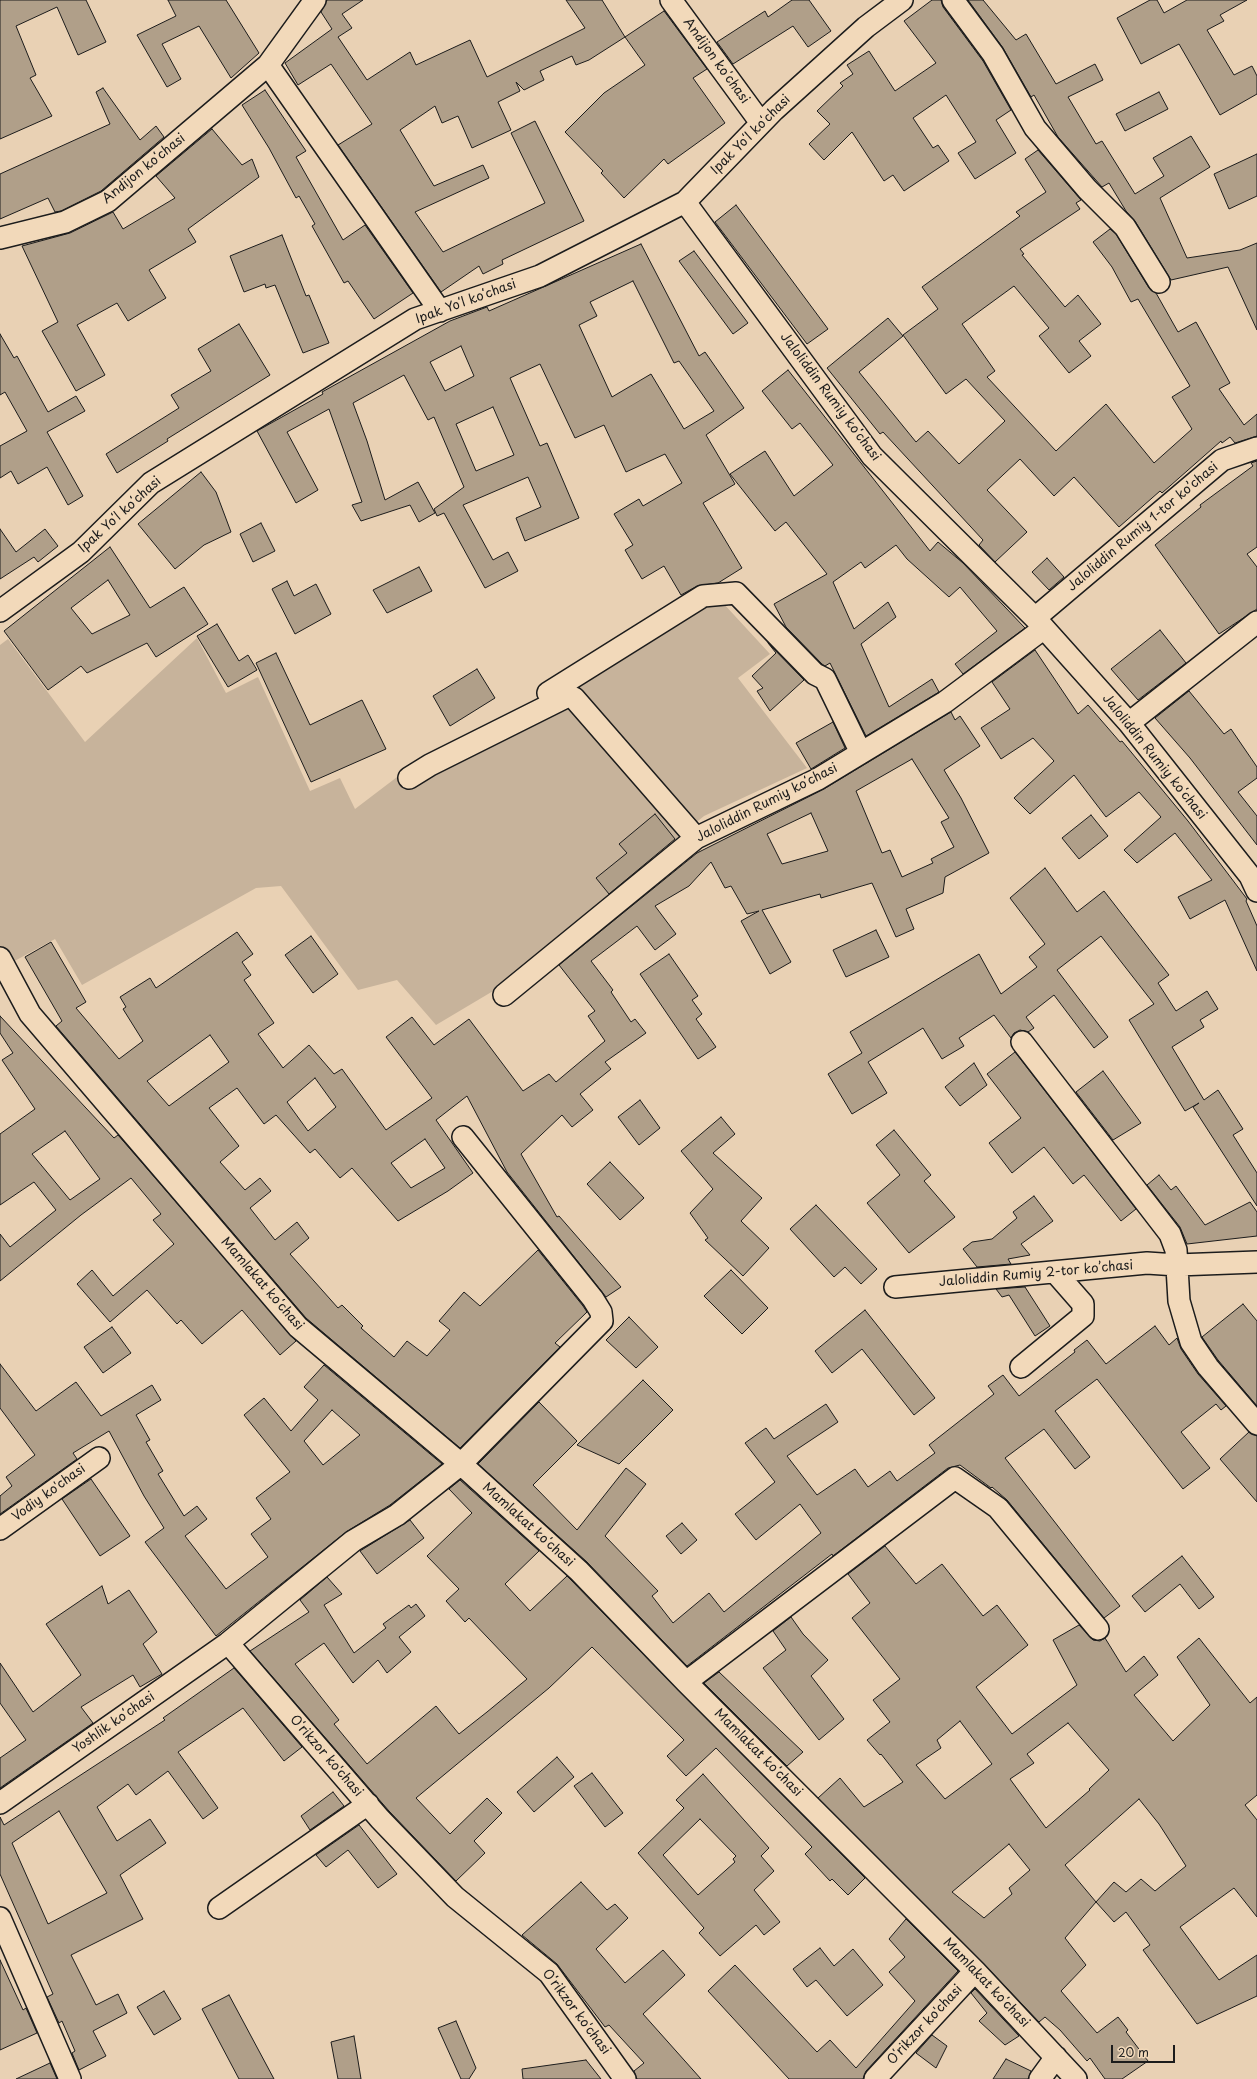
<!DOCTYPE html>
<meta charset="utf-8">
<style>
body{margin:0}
#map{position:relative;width:1257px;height:2079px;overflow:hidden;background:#e9d1b4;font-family:"Playpen Sans",sans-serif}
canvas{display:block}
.scale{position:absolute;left:1111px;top:2045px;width:64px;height:18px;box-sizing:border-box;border:2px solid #1c1c1c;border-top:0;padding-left:5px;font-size:12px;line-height:14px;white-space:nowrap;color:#1c1c1c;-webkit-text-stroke:3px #f2d9ba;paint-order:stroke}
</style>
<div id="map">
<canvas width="1257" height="2079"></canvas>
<div class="scale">20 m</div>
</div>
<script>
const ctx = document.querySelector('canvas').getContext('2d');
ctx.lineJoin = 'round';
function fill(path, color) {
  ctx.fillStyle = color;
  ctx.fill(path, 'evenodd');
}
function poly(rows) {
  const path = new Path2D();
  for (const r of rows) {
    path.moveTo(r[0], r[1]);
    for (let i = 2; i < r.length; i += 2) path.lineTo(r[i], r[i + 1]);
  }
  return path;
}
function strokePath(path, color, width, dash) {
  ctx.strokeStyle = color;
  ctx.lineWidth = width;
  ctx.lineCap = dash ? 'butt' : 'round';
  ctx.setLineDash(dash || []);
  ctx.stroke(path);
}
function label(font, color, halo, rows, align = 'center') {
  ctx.font = font + ' "Playpen Sans",sans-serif';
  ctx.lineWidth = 3.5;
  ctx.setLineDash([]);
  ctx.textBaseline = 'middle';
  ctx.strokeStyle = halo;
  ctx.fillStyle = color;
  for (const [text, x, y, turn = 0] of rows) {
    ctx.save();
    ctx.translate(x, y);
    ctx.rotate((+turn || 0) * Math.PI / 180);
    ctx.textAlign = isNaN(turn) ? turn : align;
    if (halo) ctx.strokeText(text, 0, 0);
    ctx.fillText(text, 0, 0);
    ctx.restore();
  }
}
fill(poly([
 [702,603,723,603,770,654,738,678,807,768,704,816,607,896,520,975,436,1025,397,980,358,990,281,886,256,888,82,985,55,939,9,964,0,947,0,645,8,639,85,742,197,638,226,693,258,677,310,791,340,778,355,809,422,758,574,686]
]), '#c7b39b');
const building = poly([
 [0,0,86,0,106,42,78,55,57,7,16,26,36,75,30,78,52,116,0,139,0,0],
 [168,0,226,0,259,53,231,78,199,26,162,44,181,79,167,87,137,35,176,16,168,0],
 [327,0,363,0,342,14,352,28,338,37,367,80,410,52,416,65,470,40,487,77,585,28,566,0,602,0,625,37,589,60,576,65,572,56,540,71,544,80,524,90,516,82,520,91,498,102,511,130,472,148,458,116,442,123,435,106,400,130,434,186,483,165,489,178,415,212,443,252,545,203,511,133,535,121,584,221,502,260,503,264,483,274,479,266,441,292,338,145,372,124,331,64,298,85,285,63,332,29,321,12,327,0],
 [792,0,809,0,831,31,808,47,793,26,733,64,717,42,765,11,768,17,792,0],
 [932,0,941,0,943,7,983,61,1011,110,996,120,1016,153,975,179,958,153,976,142,946,95,913,118,933,148,938,145,949,161,904,191,893,175,884,181,852,132,824,160,809,144,830,124,817,111,843,86,840,83,853,74,847,65,869,51,895,91,936,63,904,21,932,0],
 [968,0,983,0,1016,40,1026,34,1056,84,1095,64,1103,80,1068,97,1096,144,1102,141,1135,194,1164,176,1153,158,1191,136,1210,167,1160,198,1187,258,1240,250,1257,243,1257,330,1228,267,1171,280,1135,221,1126,211,1109,183,1102,187,1058,137,1034,95,1031,97,1003,48,968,0],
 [1150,0,1157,0,1164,13,1187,0,1247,0,1220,15,1224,21,1207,30,1234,75,1252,66,1257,76,1257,94,1220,115,1179,44,1141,64,1117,18,1150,0],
 [664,11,707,69,693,78,725,123,668,164,664,159,624,198,601,173,603,171,565,132,604,93,645,65,625,37,664,11],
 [103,88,140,140,156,126,164,137,101,191,61,211,55,212,48,198,0,219,0,174,110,124,96,92,103,88],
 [265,90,306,151,296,157,343,240,365,225,413,293,374,319,348,281,344,283,312,226,315,224,299,196,296,198,269,148,242,105,265,90],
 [1159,92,1168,109,1125,131,1116,114,1159,92],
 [212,129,242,165,252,159,259,177,188,229,196,242,149,270,166,298,128,321,117,303,77,325,105,375,76,391,42,331,58,322,22,246,70,233,113,212,123,229,175,198,156,176,212,129],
 [1038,150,1081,200,1076,203,1080,209,1020,249,1024,254,1022,255,1065,307,1078,295,1101,324,1079,341,1091,356,1069,373,1039,336,1049,328,1014,286,962,324,995,371,987,377,1056,451,1106,404,1154,463,1192,429,1172,397,1190,386,1138,299,1131,302,1112,267,1093,242,1110,229,1116,234,1149,288,1156,293,1178,332,1196,322,1230,383,1219,389,1244,425,1257,414,1257,436,1235,443,1230,437,1222,443,1221,441,1162,493,1160,491,1119,527,1074,477,1054,496,1020,459,987,490,1027,532,995,562,979,545,983,540,883,432,880,434,827,368,888,318,903,336,859,372,916,442,928,431,959,464,1005,421,966,379,946,394,903,335,938,309,922,287,1020,216,1016,212,1046,192,1025,159,1038,150],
 [1257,154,1257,196,1229,209,1214,174,1257,154],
 [736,205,828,329,807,344,715,222,736,205],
 [282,235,306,296,309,295,329,343,303,353,275,285,266,288,265,284,244,292,230,256,282,235],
 [641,244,699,356,705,352,744,408,706,435,735,484,703,503,742,568,718,583,697,586,681,595,664,566,642,579,625,550,633,545,614,514,639,499,643,506,682,483,665,454,626,472,604,425,575,438,540,364,510,378,540,446,547,443,579,518,525,541,516,518,541,507,528,477,463,505,493,560,508,552,518,571,485,588,444,513,437,516,434,509,464,487,434,417,428,420,404,375,353,403,367,441,385,500,418,482,435,513,419,522,410,505,361,521,352,505,362,502,329,409,287,432,318,490,296,503,257,431,323,394,322,392,450,321,487,307,489,311,641,244],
 [633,281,674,363,679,361,714,411,684,429,651,374,612,397,579,325,597,316,590,302,633,281],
 [461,346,474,376,445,391,430,362,461,346],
 [493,407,514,455,476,471,456,424,493,407],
 [694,251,748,323,733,334,679,261,694,251],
 [239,324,270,375,167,439,168,441,117,473,106,454,179,408,171,395,211,371,198,349,239,324],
 [0,334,14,358,17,356,48,412,76,396,85,411,47,432,83,496,68,505,47,467,18,484,11,471,0,478,0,446,27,431,5,392,0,395,0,334],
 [788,370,930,551,938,542,963,563,1025,628,963,674,955,664,997,631,960,587,949,597,907,559,896,545,865,568,861,562,833,582,854,629,888,602,896,617,861,644,889,707,932,679,939,692,866,736,830,663,825,666,822,664,786,627,774,604,827,574,786,522,775,531,730,474,765,451,794,496,833,465,800,423,792,429,762,391,788,370],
 [1257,461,1257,547,1247,554,1257,567,1257,609,1219,634,1155,545,1201,507,1200,505,1253,466,1251,463,1257,461],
 [201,472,216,492,231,532,204,545,175,569,138,524,201,472],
 [261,523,275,551,253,562,240,534,261,523],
 [0,529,16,552,45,529,58,546,38,562,34,557,0,579,0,529],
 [110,547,150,608,184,587,208,624,156,657,147,643,87,673,81,666,48,690,4,631,110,547],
 [108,580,130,615,92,634,71,608,108,580],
 [1047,558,1064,577,1049,590,1032,572,1047,558],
 [419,567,432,591,387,613,373,590,419,567],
 [287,581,294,596,316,584,331,614,295,634,272,589,287,581],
 [217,624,239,661,248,655,257,670,228,687,197,636,217,624],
 [1160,630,1186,663,1138,700,1111,669,1160,630],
 [768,643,804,680,770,711,757,691,763,688,752,676,776,653,768,643],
 [1035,650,1078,714,1088,705,1120,742,1122,741,1188,821,1247,899,1246,901,1257,926,1257,971,1225,900,1190,919,1178,897,1212,880,1175,833,1137,863,1124,850,1161,817,1139,792,1106,817,1074,775,1030,814,1014,798,1054,761,1033,738,1001,759,981,728,1010,709,992,682,1035,650],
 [276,653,310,725,362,700,386,749,311,782,256,663,276,653],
 [477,669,495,698,450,726,433,696,477,669],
 [1189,691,1224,734,1231,729,1257,767,1257,778,1238,792,1257,816,1257,845,1190,758,1155,718,1189,691],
 [951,712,955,720,960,716,980,746,944,770,961,798,989,853,945,877,943,893,906,909,914,929,896,937,872,883,821,898,820,894,762,910,791,962,770,974,741,921,759,911,747,914,731,886,725,888,711,862,689,886,655,906,676,934,655,950,637,926,591,961,613,990,611,992,631,1022,635,1019,646,1033,605,1062,611,1069,580,1094,593,1110,572,1127,562,1115,521,1154,557,1217,559,1216,621,1287,606,1297,507,1172,467,1096,436,1120,473,1173,448,1191,398,1221,352,1168,340,1178,315,1149,310,1153,276,1115,264,1124,237,1088,209,1108,239,1146,220,1162,245,1190,260,1178,271,1191,250,1208,275,1240,297,1222,309,1238,290,1254,338,1308,342,1305,363,1326,361,1328,394,1357,407,1341,427,1356,450,1330,439,1321,464,1292,480,1306,538,1250,583,1306,587,1312,555,1343,560,1347,460,1448,306,1318,56,1026,62,1021,25,957,51,942,86,1002,76,1008,119,1059,143,1041,123,1009,126,1007,120,997,150,978,156,988,237,932,253,954,242,962,251,975,244,980,274,1023,258,1034,283,1068,309,1045,334,1074,342,1069,386,1130,432,1098,386,1037,412,1017,434,1045,469,1019,523,1091,549,1074,556,1082,605,1041,588,1016,595,1011,559,965,697,853,824,789,951,712],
 [912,759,949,818,941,822,954,847,931,859,933,863,902,877,890,850,882,853,856,791,912,759],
 [811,813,828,851,782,864,767,834,811,813],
 [210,1035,229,1062,169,1106,147,1081,210,1035],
 [315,1078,336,1107,308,1131,287,1102,315,1078],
 [425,1139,445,1168,411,1188,391,1163,425,1139],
 [833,722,845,748,811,769,796,743,833,722],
 [655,814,675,839,609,894,596,878,627,853,619,844,655,814],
 [1091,815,1108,836,1079,859,1062,838,1091,815],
 [1045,868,1077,912,1104,891,1169,975,1158,983,1176,1011,1207,991,1218,1009,1200,1020,1204,1027,1172,1047,1204,1100,1218,1090,1243,1129,1233,1135,1257,1173,1257,1206,1193,1107,1199,1103,1185,1111,1129,1020,1154,1004,1101,936,1057,970,1108,1037,1094,1048,1054,995,1026,1017,1034,1028,1028,1032,1020,1030,1014,1033,1011,1038,994,1015,959,1038,964,1046,942,1059,923,1028,868,1062,887,1093,852,1114,828,1074,862,1053,850,1032,979,954,1001,994,1037,967,1029,957,1045,944,1010,898,1045,868],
 [876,930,889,957,846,977,833,950,876,930],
 [311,936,338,974,313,993,285,955,311,936],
 [669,954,698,996,692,1000,702,1014,696,1019,716,1047,698,1059,640,974,669,954],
 [0,1016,114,1138,118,1135,296,1341,280,1355,242,1310,202,1344,181,1320,177,1324,147,1290,110,1322,77,1284,92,1270,113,1296,174,1244,153,1220,161,1214,131,1178,81,1215,0,1281,0,1234,10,1247,56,1210,34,1182,0,1205,0,1134,35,1109,2,1060,13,1053,0,1033,0,1016],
 [65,1131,100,1179,70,1200,32,1154,65,1131],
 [1015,1052,1136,1209,1121,1221,1084,1175,1073,1184,1044,1147,1012,1173,989,1143,1021,1118,987,1074,1015,1052],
 [974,1063,987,1085,960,1106,945,1087,974,1063],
 [1103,1071,1141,1123,1113,1140,1076,1092,1103,1071],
 [640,1100,660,1128,639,1145,618,1117,640,1100],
 [721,1117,735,1134,713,1153,762,1198,741,1221,769,1248,743,1276,705,1240,708,1238,690,1213,713,1189,681,1151,721,1117],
 [894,1130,931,1175,924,1181,955,1217,909,1253,867,1203,900,1175,876,1145,894,1130],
 [610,1162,644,1198,620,1220,587,1184,610,1162],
 [1159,1175,1171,1190,1176,1186,1205,1225,1250,1202,1257,1212,1257,1236,1187,1244,1180,1227,1147,1185,1159,1175],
 [1034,1196,1053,1221,1021,1244,1030,1255,1008,1259,1011,1264,977,1267,963,1249,972,1242,992,1239,1017,1218,1013,1212,1034,1196],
 [816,1205,877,1269,861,1284,845,1267,834,1277,790,1229,816,1205],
 [731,1270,768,1308,742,1334,704,1296,731,1270],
 [1025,1287,1050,1326,1035,1336,1009,1295,1002,1297,996,1289,1025,1287],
 [1243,1304,1257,1321,1257,1406,1218,1360,1202,1337,1243,1304],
 [865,1310,935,1398,914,1415,862,1349,832,1373,815,1351,865,1310],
 [629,1317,658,1347,636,1368,606,1340,629,1317],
 [1155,1326,1169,1345,1177,1338,1181,1349,1198,1374,1226,1406,1221,1410,1216,1404,1181,1432,1210,1468,1183,1489,1097,1379,1055,1411,1090,1457,1075,1469,1044,1429,1005,1458,1120,1606,1104,1618,1007,1500,992,1487,991,1488,960,1465,948,1468,833,1556,832,1554,687,1666,587,1562,478,1464,539,1402,577,1441,533,1485,577,1530,626,1468,646,1484,605,1536,658,1591,652,1596,673,1623,709,1593,724,1612,821,1533,800,1504,756,1540,735,1514,775,1482,745,1443,766,1428,774,1439,826,1404,838,1422,787,1456,817,1495,855,1469,868,1487,890,1471,897,1481,935,1453,929,1445,994,1394,988,1386,1003,1375,1019,1396,1075,1352,1074,1350,1087,1340,1106,1364,1155,1326],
 [112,1327,131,1353,103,1373,84,1347,112,1327],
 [0,1364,36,1411,76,1382,101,1416,152,1385,161,1400,136,1415,150,1440,146,1442,163,1471,158,1474,184,1516,197,1506,207,1519,185,1536,226,1589,268,1557,251,1534,271,1519,256,1498,290,1472,244,1415,264,1398,291,1431,318,1400,304,1387,324,1365,442,1464,390,1505,346,1532,216,1636,145,1542,164,1528,144,1496,109,1431,73,1453,77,1459,0,1514,0,1496,12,1486,6,1477,35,1455,0,1408,0,1364],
 [332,1410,360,1435,323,1465,304,1441,332,1410],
 [643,1380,673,1410,619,1464,577,1445,643,1380],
 [1249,1432,1257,1436,1257,1502,1220,1459,1249,1432],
 [91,1479,130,1536,100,1556,62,1499,91,1479],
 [460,1480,539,1551,505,1584,530,1611,567,1576,571,1580,678,1690,865,1878,848,1895,832,1879,830,1881,805,1854,812,1847,716,1748,686,1776,667,1756,684,1740,592,1647,549,1688,416,1798,450,1834,487,1798,502,1813,474,1841,485,1853,456,1881,389,1811,250,1651,309,1612,300,1600,327,1577,342,1594,324,1605,354,1653,386,1628,383,1624,409,1605,411,1608,416,1604,425,1616,399,1637,411,1652,387,1673,378,1660,353,1683,324,1643,295,1664,339,1720,334,1724,367,1764,436,1706,459,1734,487,1712,527,1679,469,1618,465,1622,446,1601,459,1589,427,1556,472,1513,449,1489,460,1480],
 [410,1520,424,1538,377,1574,360,1551,410,1520],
 [682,1523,697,1540,681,1554,666,1536,682,1523],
 [885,1546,916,1584,942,1564,983,1616,997,1605,1028,1645,976,1687,1012,1734,1077,1685,1053,1640,1079,1625,1093,1640,1100,1641,1105,1638,1126,1672,1144,1656,1158,1675,1134,1695,1173,1741,1210,1705,1177,1657,1199,1638,1250,1703,1257,1697,1257,1795,1245,1805,1257,1820,1257,1917,1234,1888,1180,1927,1219,1980,1257,1955,1257,1996,1197,2024,1143,1950,1150,1945,1126,1912,1114,1922,1096,1902,1065,1938,1086,1965,1061,1991,1097,2033,1118,2017,1128,2030,1126,2032,1148,2061,1122,2079,1105,2079,1090,2058,1087,2061,1060,2030,1045,2017,1039,2022,983,1963,818,1798,840,1778,864,1807,903,1782,881,1754,880,1755,867,1740,890,1722,873,1700,900,1679,852,1618,870,1603,848,1574,885,1546],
 [960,1721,992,1764,945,1799,916,1765,941,1748,937,1740,960,1721],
 [1068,1723,1109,1770,1089,1789,1090,1790,1046,1828,1010,1779,1034,1763,1027,1754,1068,1723],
 [1139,1799,1159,1824,1186,1866,1155,1891,1141,1879,1126,1892,1114,1882,1096,1902,1065,1865,1139,1799],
 [1009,1844,1030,1870,1009,1888,1012,1894,984,1918,952,1892,1009,1844],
 [1182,1556,1214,1597,1199,1609,1180,1584,1145,1612,1132,1596,1182,1556],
 [102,1586,108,1604,129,1590,157,1632,143,1644,162,1674,140,1687,133,1675,81,1707,93,1723,0,1788,0,1758,26,1740,0,1703,0,1663,33,1712,81,1675,46,1624,102,1586],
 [791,1617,803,1634,828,1660,811,1676,844,1719,819,1740,763,1668,786,1650,773,1631,791,1617],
 [234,1668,302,1747,284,1761,243,1708,178,1752,218,1808,203,1819,168,1771,136,1795,128,1784,97,1807,117,1841,150,1819,166,1843,120,1875,143,1919,71,1955,96,2005,118,1994,127,2013,93,2031,106,2056,79,2070,72,2053,75,2051,62,2021,59,2023,47,1997,53,1994,0,1874,0,1817,4,1825,165,1720,163,1718,234,1668],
 [59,1811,107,1893,48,1924,12,1843,59,1811],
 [719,1672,803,1752,787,1766,704,1683,719,1672],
 [557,1757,574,1777,534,1812,517,1792,557,1757],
 [592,1773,623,1813,605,1827,574,1786,592,1773],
 [703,1774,769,1848,761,1856,774,1871,754,1890,780,1922,764,1935,756,1925,720,1956,699,1933,704,1928,638,1853,684,1808,676,1800,703,1774],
 [700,1819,736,1856,733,1859,735,1862,698,1895,663,1855,700,1819],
 [333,1792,344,1806,310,1830,301,1816,333,1792],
 [359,1825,397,1874,378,1888,348,1850,326,1867,316,1855,359,1825],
 [581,1882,607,1910,615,1904,628,1918,596,1949,625,1983,663,1950,685,1975,643,2014,701,2079,637,2079,634,2071,644,2063,609,2025,605,2027,557,1964,522,1935,581,1882],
 [906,1919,958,1971,866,2071,863,2079,789,2079,708,1991,735,1965,817,2052,830,2040,856,2068,915,2001,889,1972,905,1957,889,1939,906,1919],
 [820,1948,834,1966,853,1949,883,1985,847,2016,816,1980,807,1987,793,1969,820,1948],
 [0,1960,23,2010,26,2008,37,2033,0,2050,0,1960],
 [975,1989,1019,2036,1005,2045,979,2021,987,2013,971,1993,975,1989],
 [164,1991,181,2019,154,2035,137,2007,164,1991],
 [229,1995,274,2079,239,2079,202,2009,229,1995],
 [456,2021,476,2068,469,2079,461,2079,438,2028,456,2021],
 [932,2035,947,2046,936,2068,916,2053,932,2035],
 [354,2036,361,2079,338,2079,331,2042,354,2036],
 [1006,2059,1031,2071,1028,2079,993,2079,1006,2059],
 [586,2060,601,2079,523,2079,522,2069,586,2060],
 [50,2063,57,2079,16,2079,50,2063]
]);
fill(building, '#b09f89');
strokePath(building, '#1c1c1c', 1);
const minor = poly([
 [671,0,761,123],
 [953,0,993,54,1035,128,1087,189,1125,227,1159,282],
 [268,65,440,311],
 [685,202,872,456,1035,618,1129,723,1250,876,1257,891],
 [0,238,65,222,108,201,268,65,315,0],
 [0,611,81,552,151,483,415,319,540,276,685,202,774,110,866,27,902,0],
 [1035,618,1222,460,1257,448],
 [548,693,703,596,736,593,815,674,825,679,861,753],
 [1129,723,1257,622],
 [409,778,430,765,568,696,574,698,696,838],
 [0,958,30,1014,298,1327,461,1464,579,1571,686,1682,975,1971,1076,2079],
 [504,995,696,838,818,779,945,702,1043,629],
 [1022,1042,1170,1234,1176,1250,1179,1301,1191,1342,1208,1367,1257,1424],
 [895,1287,1147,1263,1177,1265,1257,1262],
 [1021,1367,1083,1316,1083,1304,1055,1272],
 [0,1529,99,1458],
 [228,1643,380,1819,455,1897,549,1973,625,2079],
 [686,1682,955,1478,998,1508,1098,1629],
 [0,1803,228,1643,353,1541,397,1515,461,1464,602,1321,601,1312,593,1299,463,1137],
 [219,1908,368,1804],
 [0,1918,70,2079],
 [875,2079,975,1971],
 [1040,2079,1056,2057]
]);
strokePath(minor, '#1c1c1c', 24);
strokePath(minor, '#f2d9ba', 21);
label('13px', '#1c1c1c', '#f2d9ba', [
 ["Andijon koʻchasi",716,61,54],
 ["Ipak Yoʻl koʻchasi",751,135,-45],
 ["Andijon koʻchasi",144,169,-39],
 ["Ipak Yoʻl koʻchasi",466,302,-20],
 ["Jaloliddin Rumiy koʻchasi",830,397,53],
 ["Ipak Yoʻl koʻchasi",120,515,-42],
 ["Jaloliddin Rumiy 1-tor koʼchasi",1143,527,-40],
 ["Jaloliddin Rumiy koʻchasi",1154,757,51],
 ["Jaloliddin Rumiy koʻchasi",767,803,-27],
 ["Jaloliddin Rumiy 2-tor koʼchasi",1036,1274,-5],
 ["Mamlakat koʻchasi",262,1284,49],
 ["Vodiy ko'chasi",49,1493,-36],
 ["Mamlakat koʻchasi",528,1525,42],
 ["Yoshlik koʻchasi",114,1723,-35],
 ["Mamlakat koʻchasi",758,1753,45],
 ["Oʻrikzor ko'chasi",326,1756,49],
 ["Mamlakat koʻchasi",986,1983,46],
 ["Oʻrikzor ko'chasi",576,2012,53],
 ["Oʻrikzor ko'chasi",925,2025,-47]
]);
</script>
